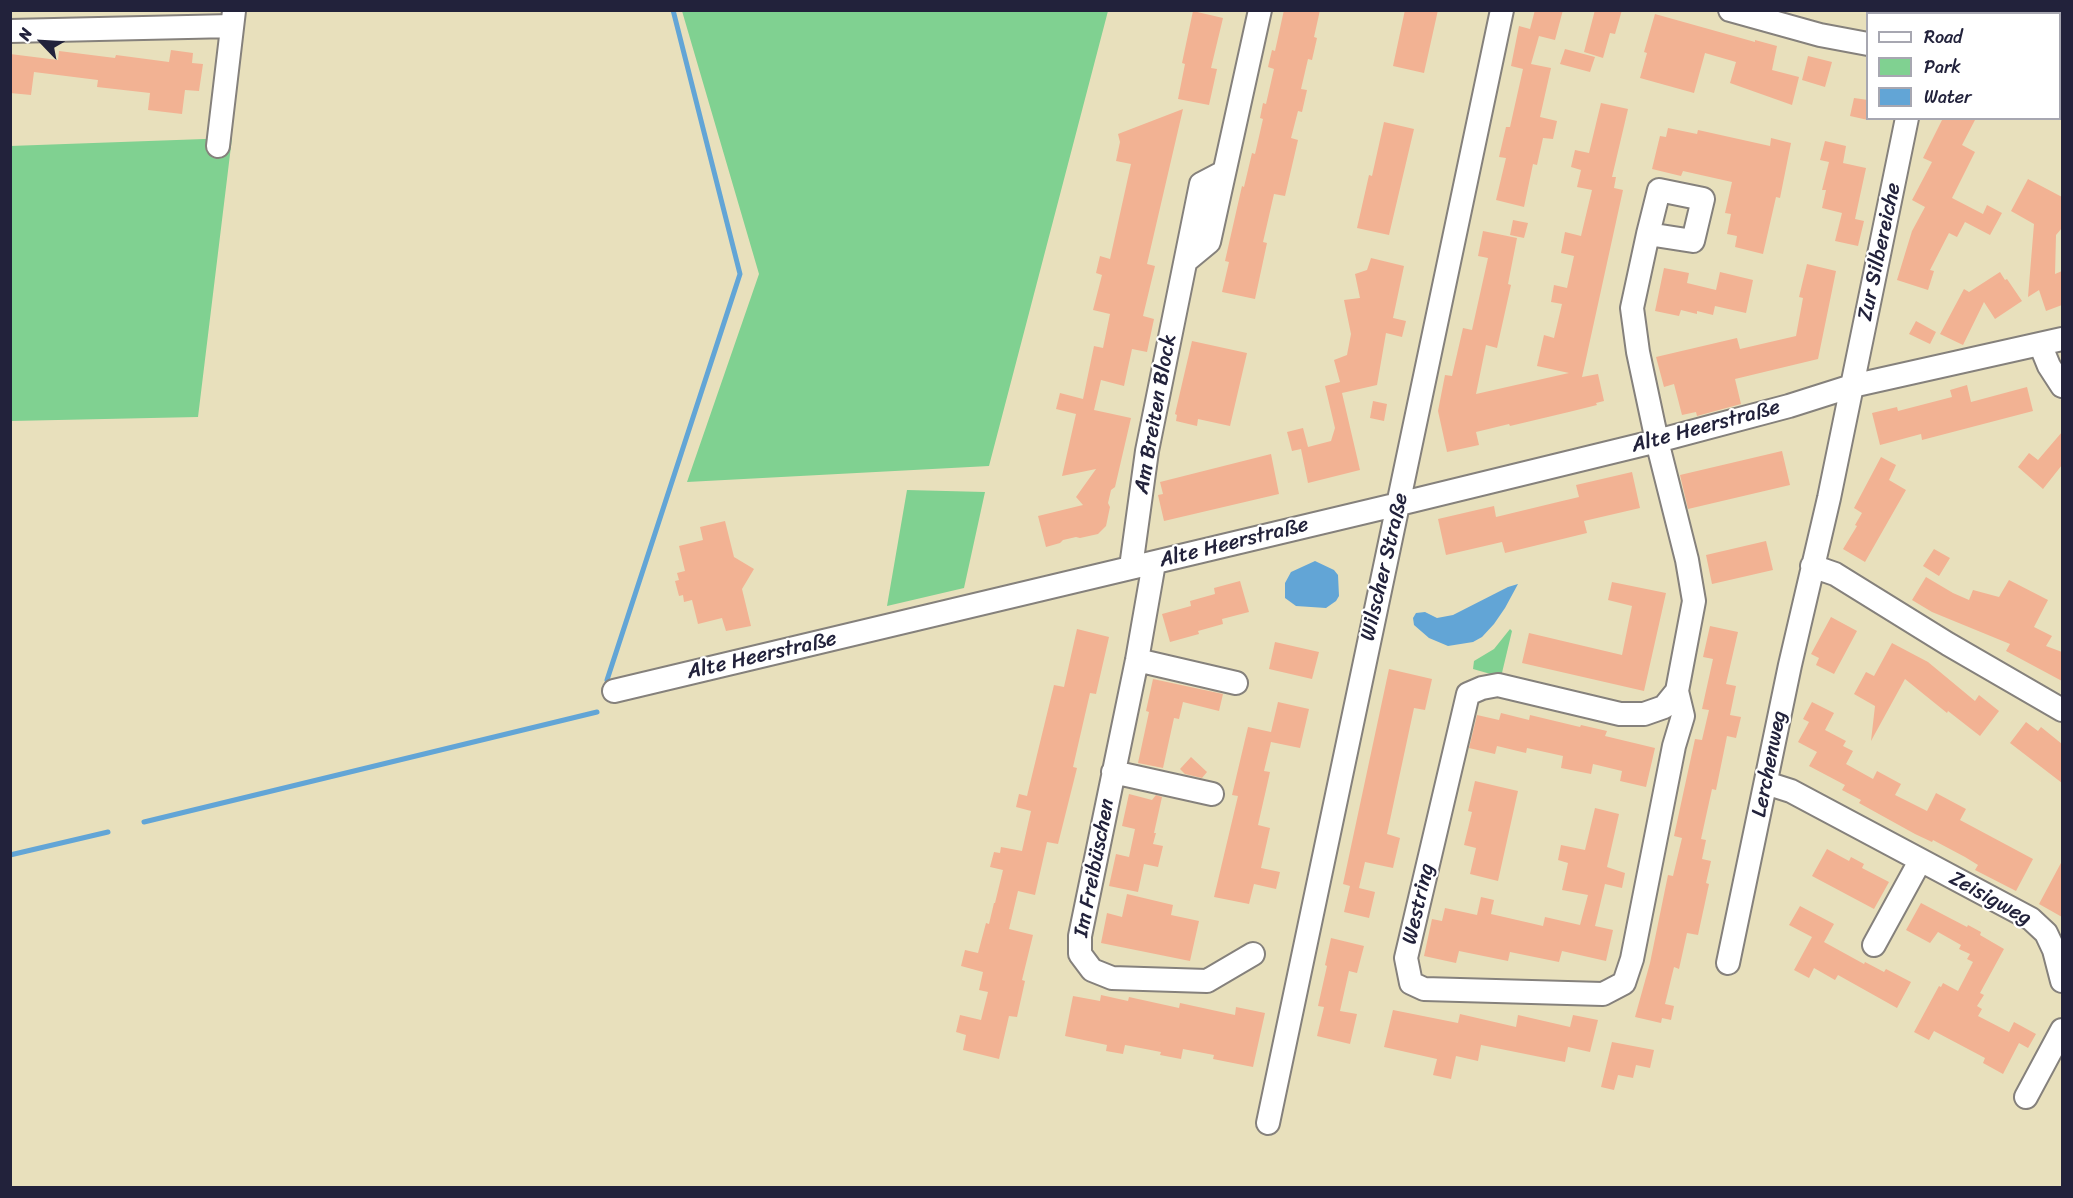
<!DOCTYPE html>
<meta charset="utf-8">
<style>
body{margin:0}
#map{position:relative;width:2073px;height:1198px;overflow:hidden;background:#e8e0bc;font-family:Sriracha,sans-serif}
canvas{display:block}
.frame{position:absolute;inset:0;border:12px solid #22223b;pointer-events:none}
.legend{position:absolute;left:1866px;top:12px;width:195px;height:108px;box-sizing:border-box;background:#fff;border:2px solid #a7a7b1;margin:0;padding:8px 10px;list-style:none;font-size:18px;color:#22223b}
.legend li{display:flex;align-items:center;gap:12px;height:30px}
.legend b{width:30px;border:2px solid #a7a7b1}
.north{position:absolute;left:12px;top:12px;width:60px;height:60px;-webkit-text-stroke:4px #fff;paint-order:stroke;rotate:295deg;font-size:16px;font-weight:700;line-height:24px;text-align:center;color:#22223b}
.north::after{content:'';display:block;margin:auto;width:21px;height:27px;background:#22223b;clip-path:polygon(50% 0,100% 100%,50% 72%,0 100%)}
</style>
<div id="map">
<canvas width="2073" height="1198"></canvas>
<div class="frame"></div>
<ul class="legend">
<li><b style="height:8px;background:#fff"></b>Road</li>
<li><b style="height:16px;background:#80d191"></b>Park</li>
<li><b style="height:16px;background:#62a5d6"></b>Water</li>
</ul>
<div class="north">N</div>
</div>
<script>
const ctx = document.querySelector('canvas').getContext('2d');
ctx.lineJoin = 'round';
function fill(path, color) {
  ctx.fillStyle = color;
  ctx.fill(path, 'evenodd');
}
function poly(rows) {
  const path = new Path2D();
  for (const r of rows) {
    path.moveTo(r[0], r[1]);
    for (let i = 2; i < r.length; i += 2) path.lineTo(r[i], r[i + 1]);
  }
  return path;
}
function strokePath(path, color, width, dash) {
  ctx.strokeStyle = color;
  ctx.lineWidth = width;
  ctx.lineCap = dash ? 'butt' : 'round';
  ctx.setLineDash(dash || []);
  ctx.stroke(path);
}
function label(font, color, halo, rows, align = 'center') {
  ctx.font = font + ' Sriracha,sans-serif';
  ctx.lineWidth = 4.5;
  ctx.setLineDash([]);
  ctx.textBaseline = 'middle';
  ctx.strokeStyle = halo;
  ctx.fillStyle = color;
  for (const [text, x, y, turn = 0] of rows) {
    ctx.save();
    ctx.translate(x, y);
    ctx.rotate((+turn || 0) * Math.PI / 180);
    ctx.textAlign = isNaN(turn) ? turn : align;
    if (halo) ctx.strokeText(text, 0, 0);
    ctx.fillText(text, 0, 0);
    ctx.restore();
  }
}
fill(poly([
 [682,11,1108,11,989,466,687,482,759,274],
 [232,138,198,417,11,421,10,146],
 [907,490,985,492,964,588,887,606],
 [1510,629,1512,631,1501,677,1473,669,1474,661,1494,649]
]), '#80d191');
fill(poly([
 [1315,561,1334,570,1338,575,1339,596,1336,601,1326,608,1296,606,1285,598,1285,583,1291,572],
 [1518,584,1505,608,1494,624,1482,637,1473,642,1448,646,1429,638,1414,625,1413,618,1416,613,1425,612,1437,618,1453,615,1508,587]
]), '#62a5d6');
strokePath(poly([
 [607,680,740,274,673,10],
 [144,822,597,712],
 [10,855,108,832]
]), '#62a5d6', 5);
fill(poly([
 [1284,10,1320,10,1314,37,1317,38,1312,60,1308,59,1301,89,1307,90,1302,112,1298,111,1291,138,1298,140,1285,196,1274,194,1263,242,1267,243,1255,299,1222,292,1229,262,1225,261,1242,186,1244,187,1252,153,1255,154,1263,119,1260,118,1263,103,1266,104,1274,69,1268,67,1272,50,1275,51],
 [1405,10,1438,10,1424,73,1393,66],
 [1535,10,1563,10,1555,40,1539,36,1531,64,1551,68,1540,117,1557,121,1553,139,1543,138,1537,165,1533,164,1524,207,1496,200,1506,158,1499,157,1506,127,1510,127,1523,69,1511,66,1519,26,1530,29],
 [1595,10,1622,10,1615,34,1610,33,1603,58,1584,52],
 [1193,11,1223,18,1211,68,1217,69,1209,105,1178,99,1185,64,1182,63],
 [1655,14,1755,42,1755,40,1777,46,1772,70,1799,77,1792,105,1730,83,1736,62,1705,53,1694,93,1640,78,1647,53,1644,52],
 [1565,49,1595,57,1590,72,1560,64],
 [171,50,193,53,192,63,203,64,199,91,185,90,182,114,148,110,150,93,97,87,98,80,34,72,31,95,10,93,10,54,58,60,59,51,115,58,116,55,169,62],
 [1808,56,1832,62,1825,87,1802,80],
 [1854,98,1868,100,1868,120,1850,116],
 [1601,103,1628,109,1612,177,1616,177,1614,188,1623,190,1582,377,1598,374,1604,401,1596,403,1597,405,1573,411,1510,426,1509,424,1476,432,1479,445,1447,452,1438,411,1445,375,1452,376,1463,328,1472,330,1488,258,1478,256,1483,231,1517,238,1508,284,1511,285,1497,348,1486,345,1476,394,1569,373,1537,366,1544,335,1554,338,1562,304,1551,302,1554,285,1567,288,1574,256,1561,253,1565,232,1581,236,1592,190,1577,187,1581,170,1571,167,1575,150,1589,153],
 [1183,109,1147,264,1155,266,1143,316,1154,319,1147,352,1132,349,1124,386,1101,380,1094,410,1131,418,1115,487,1111,490,1108,503,1110,507,1106,526,1098,534,1080,538,1076,537,1063,540,1060,543,1046,547,1038,516,1083,505,1076,497,1096,469,1062,476,1076,414,1056,409,1060,393,1083,399,1094,346,1103,348,1110,314,1093,310,1102,275,1096,273,1100,256,1110,259,1131,164,1116,161,1120,142,1118,134],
 [1943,118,1976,118,1962,145,1975,152,1952,198,1983,214,1987,205,2002,213,1990,235,1965,222,1957,237,1949,233,1930,270,1934,271,1928,290,1897,280,1912,231,1925,207,1912,200,1932,162,1923,158],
 [1384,122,1414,129,1389,235,1357,228,1369,175,1372,176],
 [1668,128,1697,134,1698,130,1770,146,1771,138,1791,143,1780,198,1776,197,1763,254,1735,247,1737,236,1727,234,1731,214,1725,213,1732,182,1683,171,1681,176,1652,169,1660,136,1666,137],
 [1825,141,1846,146,1843,163,1866,168,1855,219,1864,221,1858,246,1835,241,1842,213,1822,208,1826,190,1822,190,1829,162,1820,160],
 [2028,179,2062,197,2062,228,2056,235,2055,274,2062,271,2062,305,2046,311,2039,290,2028,297,2034,224,2011,211],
 [1513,220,1528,223,1524,238,1510,235],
 [1371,258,1404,266,1393,318,1406,321,1402,337,1386,333,1377,385,1342,393,1360,470,1308,483,1301,449,1292,451,1287,432,1303,428,1308,447,1331,441,1335,428,1325,386,1340,382,1334,360,1347,355,1351,334,1344,300,1360,298,1355,274,1367,270],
 [1807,264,1836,271,1818,359,1735,379,1741,404,1697,416,1696,412,1682,415,1674,384,1664,387,1656,357,1737,338,1740,349,1796,336,1803,298,1799,297],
 [1664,268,1689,273,1687,283,1716,290,1720,272,1753,280,1746,313,1715,306,1713,315,1697,311,1697,314,1681,310,1679,316,1655,311],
 [2000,272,2005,280,2007,279,2022,301,1995,319,1984,302,1963,345,1940,334,1964,289,1969,292],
 [1916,321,1936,332,1930,344,1909,334],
 [1192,341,1247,353,1230,426,1198,419,1197,426,1176,421,1177,415,1175,414],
 [1967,385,1971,402,2027,387,2033,411,1922,440,1921,434,1880,445,1872,413,1897,407,1898,411,1952,397,1950,390],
 [1373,401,1387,404,1384,421,1370,418],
 [2062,432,2062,465,2043,489,2018,467,2029,453,2038,460],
 [1782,451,1790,485,1688,509,1680,475],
 [1271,454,1279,494,1164,521,1158,495,1163,494,1160,482],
 [1881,457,1896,465,1889,480,1906,490,1865,562,1843,549,1857,526,1855,525,1862,513,1854,508],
 [1632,472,1640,508,1584,521,1587,533,1505,553,1502,542,1446,555,1438,519,1494,506,1496,517,1558,502,1579,497,1576,485],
 [725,521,734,557,754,569,742,589,751,626,726,631,722,618,698,624,692,600,684,602,683,595,679,596,675,581,679,580,677,573,685,571,679,546,703,540,700,527],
 [1766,541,1773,570,1712,584,1706,555],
 [1934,549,1950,558,1939,576,1923,566],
 [1926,577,1953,593,1969,600,1973,590,1999,597,2009,580,2048,600,2034,627,2052,636,2046,646,2062,652,2062,681,2006,651,2010,644,1932,612,1912,600],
 [1240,581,1249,612,1222,619,1223,624,1198,631,1199,634,1170,642,1162,614,1191,606,1190,601,1215,594,1214,588],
 [1612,582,1666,593,1644,691,1522,663,1529,633,1622,655,1632,606,1608,600],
 [1831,617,1857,631,1834,674,1816,665,1819,658,1811,654],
 [1710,626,1738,632,1726,684,1736,686,1730,715,1741,717,1736,738,1727,736,1716,790,1712,789,1701,839,1706,840,1702,859,1711,861,1706,883,1709,884,1698,935,1687,933,1679,969,1674,967,1665,1004,1674,1006,1671,1020,1662,1018,1661,1023,1635,1017,1650,963,1668,875,1673,876,1682,838,1674,836,1695,739,1702,740,1709,710,1702,709,1713,659,1703,657],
 [1077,629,1109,637,1096,694,1090,693,1073,767,1077,768,1058,844,1047,842,1035,895,1018,891,1009,929,1033,935,1022,980,1025,981,1017,1017,1009,1016,999,1059,963,1050,966,1035,956,1032,960,1015,981,1020,988,992,979,990,983,972,961,966,965,950,978,953,986,923,989,924,994,903,995,903,1003,870,990,867,994,852,1000,853,1001,847,1022,851,1031,811,1016,807,1019,794,1027,796,1054,685,1064,687],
 [1275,642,1319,652,1312,679,1269,669],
 [1892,643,1928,662,1975,701,1979,695,1999,711,1980,736,1948,711,1947,713,1905,679,1871,741,1875,706,1854,694,1866,672,1874,676],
 [1389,669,1432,679,1425,710,1414,708,1387,834,1400,838,1393,868,1365,862,1359,888,1375,892,1369,918,1344,912,1350,886,1343,884],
 [1153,679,1223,694,1219,711,1183,702,1179,719,1174,718,1163,768,1138,763,1149,712,1146,711],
 [1278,702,1309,709,1300,748,1271,742,1264,771,1270,772,1258,825,1270,828,1261,868,1280,872,1276,889,1254,884,1249,904,1214,897,1238,796,1232,795,1248,727,1271,732],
 [1812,702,1834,713,1825,730,1846,741,1843,746,1853,751,1846,764,1873,779,1877,771,1901,784,1895,795,1927,811,1936,793,1966,809,1960,820,2033,859,2016,891,1975,870,1978,865,1965,857,1933,840,1932,842,1915,834,1859,803,1861,800,1842,790,1845,785,1809,766,1817,752,1798,742,1809,722,1803,719],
 [1501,713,1529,720,1530,715,1580,727,1581,725,1607,731,1605,736,1655,748,1646,787,1620,781,1622,771,1593,764,1591,774,1561,768,1563,756,1527,748,1526,753,1497,746,1495,754,1469,748,1477,715,1499,720],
 [2026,722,2038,731,2041,727,2062,744,2062,783,2010,743],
 [1191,757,1207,772,1202,778,1185,774,1180,769],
 [1475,781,1518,791,1498,881,1470,874,1476,848,1464,845,1472,812,1468,811],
 [1129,794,1152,800,1156,795,1162,797,1154,833,1156,833,1153,844,1163,846,1158,867,1144,864,1138,892,1109,886,1116,854,1129,857,1135,829,1122,826],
 [1595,808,1619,814,1607,867,1625,873,1622,888,1605,884,1595,926,1613,930,1606,961,1562,951,1559,962,1510,952,1508,961,1459,951,1456,963,1424,956,1432,919,1442,921,1445,908,1477,915,1481,897,1494,900,1491,914,1543,926,1545,917,1580,925,1588,895,1562,890,1568,863,1558,860,1561,845,1585,850],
 [1827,849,1849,861,1851,857,1864,864,1862,868,1889,882,1874,909,1812,876],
 [2062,861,2062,917,2039,904],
 [1127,894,1173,905,1171,915,1199,921,1190,961,1101,943,1107,913,1122,917],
 [1921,903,1967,927,1968,925,1981,932,1980,935,2004,949,1980,993,1984,995,1977,1006,1982,1009,1978,1016,2009,1032,2014,1022,2036,1034,2028,1048,2019,1043,2003,1074,1983,1063,1985,1058,1934,1031,1929,1040,1914,1032,1939,986,1941,987,1943,983,1958,991,1973,962,1967,959,1970,954,1959,949,1961,945,1938,932,1930,943,1906,930],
 [1800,906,1834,924,1824,942,1864,964,1865,962,1884,972,1886,969,1911,982,1897,1008,1838,975,1835,980,1814,968,1809,978,1794,970,1812,937,1789,925],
 [1331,938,1364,946,1357,973,1349,971,1340,1011,1357,1014,1350,1044,1317,1036,1324,1007,1318,1006,1327,966,1325,965],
 [1101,995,1128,1001,1129,997,1179,1008,1180,1003,1235,1015,1236,1007,1265,1013,1253,1067,1213,1059,1214,1055,1183,1049,1181,1059,1160,1055,1161,1052,1125,1045,1123,1054,1106,1051,1107,1045,1065,1036,1073,996,1100,1001],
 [1393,1010,1458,1023,1460,1014,1516,1027,1518,1015,1570,1027,1573,1015,1598,1020,1590,1052,1568,1047,1565,1062,1481,1045,1478,1061,1456,1056,1451,1079,1433,1075,1437,1059,1384,1047],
 [1612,1042,1654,1050,1650,1068,1636,1065,1633,1078,1618,1075,1614,1090,1601,1087]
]), '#f2b293');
const minor = poly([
 [1730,10,1820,35,1868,44],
 [2010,10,2016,14],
 [1930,14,1931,10],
 [10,31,232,26],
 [2060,33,2062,35],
 [218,146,234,11],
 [1648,234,1659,190,1703,199,1693,241,1648,234,1632,308,1638,352,1657,441,1687,560,1694,601,1677,691,1683,716,1674,746,1632,959,1624,983,1603,994,1424,989,1411,983,1406,958,1468,694,1482,688,1498,685,1620,714,1644,714,1664,707,1677,691],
 [1186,261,1209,242,1260,10],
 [2040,344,2049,366,2062,386],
 [1154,563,1137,660,1080,936,1080,954,1092,970,1112,978,1207,981,1253,954],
 [1812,566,1835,574,1948,644,2062,710],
 [1131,567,1147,451,1201,184,1222,173],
 [1137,660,1236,683],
 [614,691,1399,504,1657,441,1789,406,1852,386,2062,339],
 [1113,772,1212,794],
 [1766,783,1791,791,2031,919,2046,933,2054,950,2062,981],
 [1874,945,1920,861],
 [1728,963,1790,665,1829,498,1907,118],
 [2026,1097,2062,1030],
 [1268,1123,1502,10]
]);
strokePath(minor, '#85817c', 26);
strokePath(minor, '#fff', 22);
label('21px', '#22223b', '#fff', [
 ["Zur Silbereiche",1880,252,-78],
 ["Am Breiten Block",1156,414,-80],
 ["Alte Heerstraße",1706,427,-15],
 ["Alte Heerstraße",1234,543,-14],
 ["Wilscher Straße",1385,567,-77],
 ["Alte Heerstraße",762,656,-13],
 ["Lerchenweg",1770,764,-79],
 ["Im Freibüschen",1095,868,-79],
 ["Zeisigweg",1990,899,29],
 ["Westring",1419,904,-77]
]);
</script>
